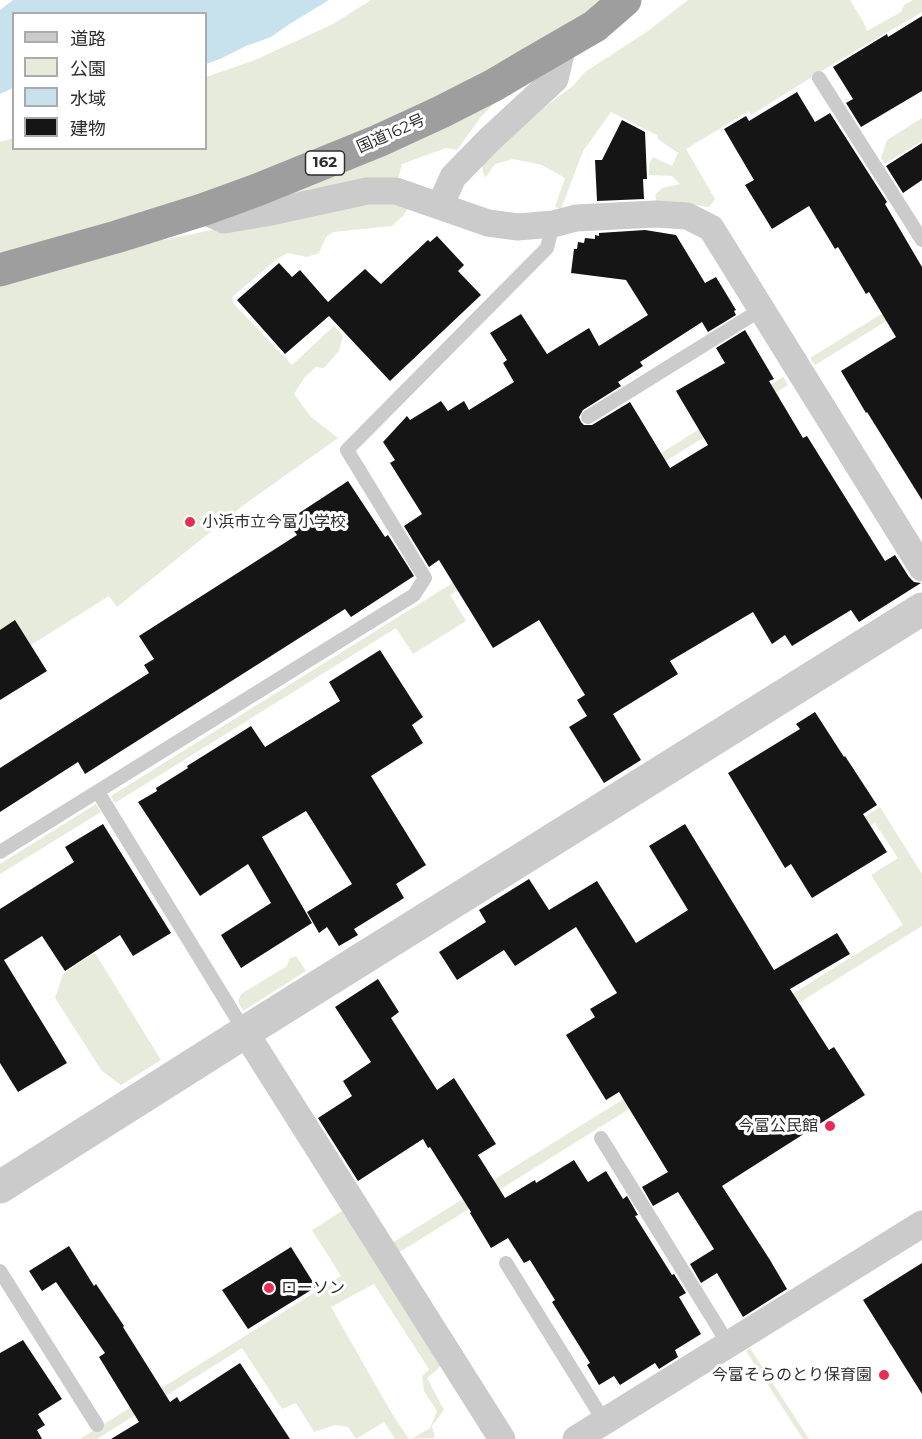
<!DOCTYPE html>
<meta charset="utf-8">
<style>
body{margin:0}
#map{position:relative;width:922px;height:1439px;overflow:hidden;background:#fff;font-family:Montserrat,"Noto Sans JP",sans-serif}
canvas{display:block}
.legend{position:absolute;left:12px;top:12px;width:195px;height:138px;box-sizing:border-box;background:#fff;border:2px solid #ababab;margin:0;padding:8px 10px;list-style:none;font-size:18px;color:#2e2e2e}
.legend li{display:flex;align-items:center;gap:12px;height:30px}
.legend b{width:30px;border:2px solid #ababab}
</style>
<div id="map">
<canvas width="922" height="1439"></canvas>
<ul class="legend">
<li><b style="height:8px;background:#cbcbcb"></b>道路</li>
<li><b style="height:16px;background:#e6ebdb"></b>公園</li>
<li><b style="height:16px;background:#c7e2ec"></b>水域</li>
<li><b style="height:16px;background:#151515"></b>建物</li>
</ul>
</div>
<script>
const ctx = document.querySelector('canvas').getContext('2d');
ctx.lineJoin = 'round';
function fill(path, color) {
  ctx.fillStyle = color;
  ctx.fill(path, 'evenodd');
}
function poly(rows) {
  const path = new Path2D();
  for (const r of rows) {
    path.moveTo(r[0], r[1]);
    for (let i = 2; i < r.length; i += 2) path.lineTo(r[i], r[i + 1]);
  }
  return path;
}
function strokePath(path, color, width, dash) {
  ctx.strokeStyle = color;
  ctx.lineWidth = width;
  ctx.lineCap = dash ? 'butt' : 'round';
  ctx.setLineDash(dash || []);
  ctx.stroke(path);
}
function label(font, color, halo, rows, align = 'center') {
  ctx.font = font + ' Montserrat,"Noto Sans JP",sans-serif';
  ctx.lineWidth = 6;
  ctx.setLineDash([]);
  ctx.textBaseline = 'middle';
  ctx.strokeStyle = halo;
  ctx.fillStyle = color;
  for (const [text, x, y, turn = 0] of rows) {
    ctx.save();
    ctx.translate(x, y);
    ctx.rotate((+turn || 0) * Math.PI / 180);
    ctx.textAlign = isNaN(turn) ? turn : align;
    if (halo) ctx.strokeText(text, 0, 0);
    ctx.fillText(text, 0, 0);
    ctx.restore();
  }
}
fill(poly([
 [371,0,601,0,587,13,518,54,430,100,309,155,195,196,0,255,0,142,13,138,14,148,206,148,206,77,255,60,333,24],
 [688,0,850,0,864,23,867,31,901,12,904,5,913,0,922,0,922,12,828,67,751,115,749,111,686,149,715,199,709,207,695,205,658,206,655,195,662,188,680,184,672,176,649,175,649,164,653,157,672,166,678,153,658,139,657,135,611,112,583,151,561,209,555,207,565,178,542,165,513,159,495,164,485,178,481,164,546,106,573,86,585,72,648,31],
 [500,97,480,118,457,150,446,148,402,164,397,182,270,206,296,191],
 [922,118,922,141,885,164,881,158,887,140],
 [369,198,408,207,404,215,392,226,333,232,326,237,319,253,307,257,288,253,278,258,232,297,233,303,292,365,334,326,343,336,339,351,324,368,316,367,304,378,294,394,311,417,338,438,245,504,117,607,109,596,23,650,0,630,0,285,158,241],
 [922,289,922,299,815,365,810,358],
 [783,377,788,385,450,595,466,621,413,654,396,628,115,803,111,796],
 [96,804,101,812,0,874,0,864],
 [880,807,922,874,922,926,395,1255,389,1245,903,925,871,875,898,858,875,823,856,835,850,826],
 [95,953,161,1060,121,1085,102,1071,55,998,63,974],
 [296,956,306,971,243,1011,238,1001,241,994,287,966,289,959],
 [345,1209,441,1364,438,1369,427,1378,444,1410,432,1426,435,1438,411,1439,430,1428,437,1411,424,1391,422,1376,429,1369,374,1284,331,1307,391,1412,409,1439,395,1439,384,1422,356,1439,348,1427,335,1425,314,1432,296,1403,282,1409,242,1348,97,1439,80,1439,341,1276,312,1230],
 [750,1348,809,1439,803,1439,746,1351]
]), '#e6ebdb');
fill(poly([
 [13,0,329,0,288,25,271,37,246,46,220,59,206,64,206,14,14,14,13,88,0,94,0,10]
]), '#c7e2ec');
fill(poly([
 [922,16,922,91,861,127,846,103,853,99,833,67,887,34,888,37],
 [797,92,815,122,830,113,887,202,885,204,922,267,922,500,867,412,866,413,841,371,896,337,869,292,866,294,838,247,835,249,809,206,772,229,745,185,754,180,724,129,746,116,749,121],
 [622,120,645,132,647,179,643,179,644,199,597,201,595,160,602,160],
 [922,143,922,180,903,193,886,166],
 [645,230,676,235,705,283,716,277,736,310,734,311,736,315,708,332,702,322,640,362,643,366,618,382,621,386,583,410,579,417,581,422,584,425,592,425,630,402,670,468,708,445,676,391,725,363,716,348,745,330,774,379,769,381,803,438,807,436,885,561,895,555,909,577,914,582,921,583,859,622,851,610,792,646,785,635,772,644,753,612,670,661,678,674,613,714,641,760,604,783,569,727,587,716,577,700,585,695,539,620,493,648,439,560,429,567,404,526,422,514,390,463,395,460,383,442,407,416,410,420,441,401,448,411,464,401,469,410,514,382,503,363,507,360,490,333,521,314,547,354,589,328,599,346,648,315,626,280,571,273,574,249,577,249,578,242,584,243,585,238,595,239,595,235,599,236,599,233],
 [437,236,464,265,458,271,481,295,390,381,329,316,285,354,237,300,279,263,292,277,300,270,328,302,365,269,381,284,428,240,430,242],
 [348,481,385,537,388,535,414,576,351,617,345,609,85,774,78,762,0,812,0,768,149,673,144,665,154,659,139,636,297,535,287,521],
 [15,620,47,671,0,700,0,630],
 [380,650,423,717,412,725,423,743,371,776,426,865,396,884,404,898,354,929,358,935,339,946,327,927,319,933,307,912,352,884,306,811,262,837,312,923,241,968,221,935,271,903,248,864,200,896,138,802,157,791,156,788,188,768,187,766,251,726,265,747,340,701,329,682],
 [815,712,844,757,845,756,877,805,863,814,887,852,812,898,791,864,785,868,728,773,800,729,796,724],
 [103,824,171,933,133,956,120,935,65,971,42,936,4,960,67,1063,18,1092,0,1063,0,909,74,862,65,847],
 [685,824,774,970,837,933,850,954,790,989,829,1050,834,1047,865,1095,722,1186,770,1260,787,1289,743,1317,717,1273,701,1283,690,1264,714,1249,678,1192,653,1206,642,1187,668,1172,619,1092,606,1100,566,1035,595,1017,590,1009,617,993,576,927,515,966,504,950,457,980,439,952,486,922,479,910,529,879,549,910,597,881,636,943,688,910,649,846],
 [378,979,399,1012,391,1018,437,1090,454,1078,496,1144,478,1155,505,1198,535,1180,536,1183,574,1160,588,1182,606,1171,623,1199,627,1196,638,1215,635,1216,672,1275,674,1274,686,1293,679,1297,701,1334,675,1350,678,1357,659,1369,655,1363,620,1385,614,1376,599,1385,587,1365,590,1363,552,1302,555,1300,530,1260,524,1263,508,1238,491,1248,470,1213,471,1212,430,1147,428,1148,423,1139,358,1181,318,1118,352,1096,343,1081,371,1062,335,1007],
 [69,1246,94,1286,96,1284,124,1326,123,1327,170,1402,177,1397,180,1402,240,1363,290,1439,111,1439,139,1422,99,1357,105,1353,56,1282,42,1291,29,1271],
 [291,1247,316,1287,248,1329,222,1290],
 [922,1263,922,1394,863,1300],
 [23,1340,62,1399,38,1414,45,1425,37,1430,42,1439,0,1439,0,1353]
]), '#151515');
strokePath(poly([
 [819,78,922,240],
 [588,417,762,309],
 [98,792,245,1032],
 [0,852,414,595,425,578,347,450,547,248,553,224],
 [601,1138,729,1345],
 [506,1263,604,1421],
 [0,1271,97,1425]
]), '#cbcbcb', 14);
strokePath(poly([
 [440,206,453,177,489,140,555,79,563,45],
 [202,210,224,220,266,213,367,191,396,191,488,223,518,227,553,224,576,218,656,214,687,216,711,228,922,568],
 [245,1032,502,1439],
 [576,1439,922,1224]
]), '#cbcbcb', 27);
strokePath(poly([
 [0,1187,245,1032,922,609]
]), '#cbcbcb', 33);
strokePath(poly([
 [0,270,116,237,202,210,257,190,378,141,441,112,494,85,526,66,595,26,625,0]
]), '#9e9e9e', 33);
for (const [x, y, r, color] of [
 [190,522,6,"#e72d53"],
 [830,1126,6,"#e72d53"],
 [269,1288,6,"#e72d53"],
 [884,1375,6,"#e72d53"]
]) {
  const dot = new Path2D();
  dot.arc(x, y, r, 0, 2 * Math.PI);
  ctx.fillStyle = color;
  ctx.fill(dot);
  strokePath(dot, '#fff', 2);
}
for (const [x, y, w] of [
 [325,163,39]
]) {
  const box = new Path2D();
  box.roundRect(x - w / 2, y - 12, w, 24, 4.5);
  ctx.fillStyle = '#fff';
  ctx.fill(box);
  strokePath(box, '#2e2e2e', 1.5);
}
label('bold 15px', '#2e2e2e', null, [
 ["162",325,163]
]);
label('16px', '#2e2e2e', '#fff', [
 ["国道162号",391,134,-24]
]);
label('16px', '#2e2e2e', '#fff', [
 ["小浜市立今富小学校",202,522],
 ["今富公民館",818,1126,"right"],
 ["ローソン",281,1288],
 ["今富そらのとり保育園",872,1375,"right"]
], 'left');
</script>
